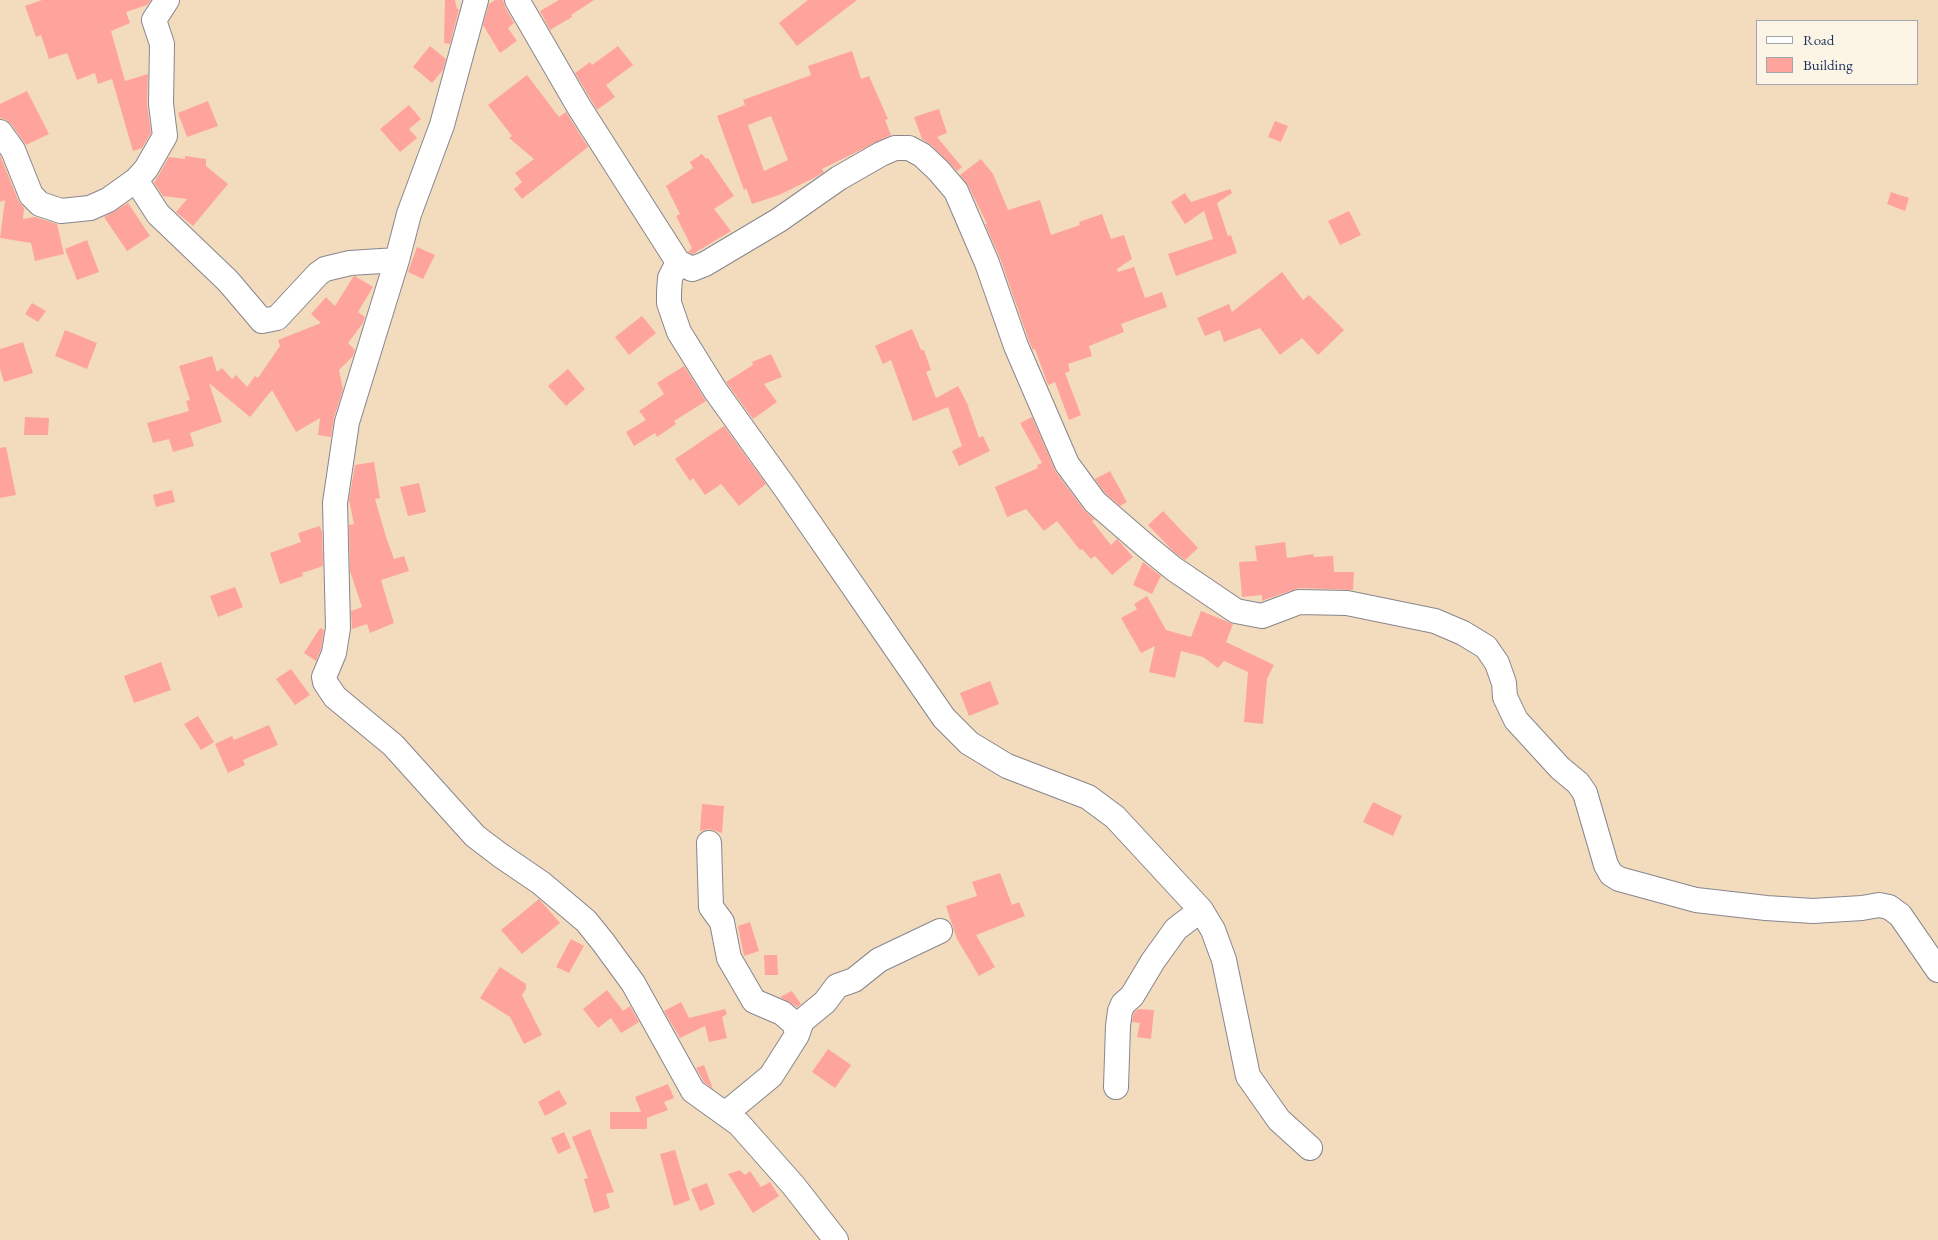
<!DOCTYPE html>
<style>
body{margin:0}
#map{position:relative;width:1938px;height:1240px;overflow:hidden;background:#f3dcbd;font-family:"EB Garamond",serif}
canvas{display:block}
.legend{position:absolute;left:1756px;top:20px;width:162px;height:65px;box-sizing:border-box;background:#fcf5e5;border:1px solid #a2a6af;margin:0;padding:6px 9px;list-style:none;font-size:15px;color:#1b2f5e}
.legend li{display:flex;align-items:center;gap:10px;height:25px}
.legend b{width:25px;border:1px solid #a2a6af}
</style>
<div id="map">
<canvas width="1938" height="1240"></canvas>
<ul class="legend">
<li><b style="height:6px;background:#fff"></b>Road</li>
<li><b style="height:14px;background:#fea49d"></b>Building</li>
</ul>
</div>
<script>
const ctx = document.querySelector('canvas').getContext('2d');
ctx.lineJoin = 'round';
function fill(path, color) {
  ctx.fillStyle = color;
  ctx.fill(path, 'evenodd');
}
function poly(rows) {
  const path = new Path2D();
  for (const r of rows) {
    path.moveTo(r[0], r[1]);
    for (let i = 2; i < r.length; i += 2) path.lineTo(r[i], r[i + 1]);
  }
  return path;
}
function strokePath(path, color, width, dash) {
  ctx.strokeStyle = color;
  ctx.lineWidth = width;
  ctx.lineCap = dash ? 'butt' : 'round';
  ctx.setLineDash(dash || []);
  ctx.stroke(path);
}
fill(poly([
 [42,0,151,0,147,5,126,12,130,23,111,31,125,81,148,74,147,104,151,133,142,148,133,151,112,79,98,84,95,73,77,80,67,53,49,59,41,35,36,37,25,6],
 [445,0,455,0,457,9,459,9,450,44,444,43],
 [495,0,503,0,505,7,514,23,508,28,517,41,500,53,483,25,489,4],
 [559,0,594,0,571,15,572,17,550,30,540,11],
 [808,0,857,0,797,46,779,23],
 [430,46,446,59,443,70,432,83,413,67],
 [618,46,633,65,606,85,615,97,597,110,575,73,590,62,592,65],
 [852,51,861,79,869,76,888,119,885,120,891,135,822,169,824,172,816,177,779,195,752,204,746,188,744,190,717,116,745,105,743,100,811,75,808,66],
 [771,116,788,160,764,171,748,125],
 [527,75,559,117,566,112,588,147,522,199,514,189,522,182,515,173,534,159,509,138,512,136,488,105],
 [27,91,49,134,26,145,11,124,6,120,0,118,0,104],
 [208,101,218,126,187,137,178,113],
 [409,105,421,119,409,129,417,138,400,152,380,129],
 [939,109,947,133,937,137,962,167,957,171,931,145,922,139,914,117],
 [1275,121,1288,126,1281,142,1268,137],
 [702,154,706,159,708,158,734,196,714,209,731,231,693,254,688,252,692,248,676,216,680,214,666,186,693,168,690,162],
 [0,155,18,200,24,208,23,219,35,217,57,224,64,254,35,261,31,243,0,238,5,200,0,202],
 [185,156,206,159,206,166,228,184,193,226,176,212,187,199,163,196,154,183,169,157,185,159],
 [981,159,993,174,1008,210,1040,200,1051,235,1080,225,1079,222,1102,214,1111,239,1124,235,1132,259,1117,269,1118,272,1134,267,1145,298,1162,292,1167,307,1121,324,1124,332,1089,346,1092,356,1068,364,1070,371,1065,373,1081,415,1069,420,1055,382,1048,385,1035,349,1033,350,1029,341,1000,258,985,224,987,224,968,185,960,175],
 [1230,189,1232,193,1217,203,1228,236,1231,235,1237,253,1176,276,1168,254,1213,239,1204,211,1185,224,1171,202,1185,193,1191,202],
 [1891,192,1909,198,1905,211,1887,204],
 [128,203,150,236,127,251,104,217],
 [1349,211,1361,235,1340,245,1328,221],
 [87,240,99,272,77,280,65,249],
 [417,247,435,255,423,279,408,272],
 [1282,272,1303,300,1309,295,1344,330,1318,355,1302,338,1280,355,1260,328,1224,342,1220,330,1205,336,1197,318,1229,304,1232,312],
 [355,276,373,287,358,312,365,317,363,323,348,343,355,350,353,356,339,370,343,389,334,418,331,437,318,435,320,418,296,432,272,390,250,417,209,383,222,422,190,433,194,446,173,452,169,439,153,443,147,423,189,411,186,401,190,400,179,366,212,356,217,372,222,368,232,379,236,375,247,387,255,376,258,378,280,346,278,340,321,323,311,314,326,297,335,306,353,277],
 [32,303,46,311,38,322,25,314],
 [642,316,656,333,629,355,615,337],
 [912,329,921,350,924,350,931,370,926,372,936,398,958,386,967,403,979,438,983,436,990,451,959,466,952,451,962,446,948,407,913,421,891,360,883,364,875,346],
 [65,330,97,343,87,369,55,356],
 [23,342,33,373,4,382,0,369,0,349],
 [771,354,782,377,764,384,777,402,753,419,726,382,753,365,752,362],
 [684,366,706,401,674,421,676,424,657,437,655,433,634,446,626,432,646,420,639,411,664,394,657,383],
 [568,369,585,389,566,406,548,386],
 [25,417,49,418,48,435,24,435],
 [1032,417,1056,472,1084,510,1095,520,1092,521,1111,545,1117,539,1133,557,1112,575,1095,556,1091,559,1082,549,1080,550,1057,521,1044,531,1026,509,1007,517,995,487,1038,468,1037,465,1042,463,1020,423],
 [724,426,766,484,739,506,721,484,705,495,693,478,690,481,675,459],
 [6,447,16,495,0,498,0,448],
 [374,462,380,498,375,499,386,537,394,559,404,556,409,571,381,580,394,623,370,633,367,624,352,629,351,611,362,607,350,571,349,525,354,524,349,500,355,465],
 [1110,471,1127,502,1120,506,1105,493,1095,479],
 [419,483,426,512,408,516,400,487],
 [172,490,175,502,156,507,153,495],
 [1163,511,1198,548,1185,560,1174,552,1148,525],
 [320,526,322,532,323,566,302,573,303,576,280,584,270,553,301,542,298,533],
 [1285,542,1287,558,1313,554,1314,557,1333,556,1334,572,1354,572,1353,590,1299,588,1264,600,1262,601,1262,595,1242,597,1239,562,1257,561,1255,546],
 [1143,562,1161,576,1152,594,1133,585],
 [235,587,243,607,218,617,210,596],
 [1147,596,1166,630,1191,637,1201,611,1233,624,1226,642,1274,665,1267,679,1263,724,1244,722,1248,672,1224,661,1218,668,1203,657,1181,651,1175,678,1149,672,1155,646,1141,653,1121,618,1137,609,1134,604],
 [320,628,324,630,321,649,316,661,304,653],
 [161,662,171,690,134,703,124,676],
 [291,669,310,695,295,705,276,679],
 [990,681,999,704,969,716,960,693],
 [198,716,214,742,201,750,184,724],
 [269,725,278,745,243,760,245,765,228,773,215,744,232,736,234,740],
 [1373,802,1402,816,1393,836,1363,822],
 [702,804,724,806,722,833,709,829,700,831],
 [1000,873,1012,905,1019,902,1025,916,976,935,995,967,979,976,957,939,946,906,977,896,972,882],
 [539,899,560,923,522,954,501,930],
 [750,922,759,951,744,956,738,926],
 [571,939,584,946,569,973,556,967],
 [764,955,777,955,778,975,765,975],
 [500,967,526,984,526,989,522,995,542,1035,524,1044,510,1017,480,998],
 [607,990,623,1011,630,1006,639,1022,621,1033,611,1018,598,1028,583,1009],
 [792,991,801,1004,797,1007,780,997],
 [681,1002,689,1018,725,1009,727,1014,722,1017,727,1038,709,1042,705,1026,680,1038,664,1011],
 [1139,1009,1154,1010,1151,1039,1137,1037,1140,1023,1132,1022,1134,1012],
 [828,1049,851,1065,835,1088,812,1072],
 [704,1065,713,1089,704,1082,696,1068],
 [668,1084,674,1098,664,1102,668,1110,647,1118,647,1129,610,1129,610,1112,641,1112,635,1097],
 [559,1090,567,1104,545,1116,538,1102],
 [590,1129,614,1192,606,1194,610,1208,594,1213,584,1179,588,1178,572,1137],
 [564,1132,571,1148,558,1154,551,1138],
 [675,1150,690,1200,674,1206,660,1154],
 [740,1170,745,1175,750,1171,761,1187,770,1182,779,1196,753,1213,728,1174],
 [707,1183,715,1204,700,1211,691,1189]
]), '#fea49d');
const minor = poly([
 [476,0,442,125,409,214,397,260,347,422,335,503,338,628,334,653,324,677,325,682,335,697,393,745,475,836,500,855,541,883,586,921,603,942,633,983,693,1091,739,1124,793,1185,836,1240],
 [517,0,579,107,678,262,692,269,705,264,779,220,839,178,881,154,895,148,909,148,922,155,938,170,956,191,987,263,1016,346,1067,464,1095,502,1147,547,1174,569,1236,611,1262,616,1299,602,1347,603,1435,621,1463,633,1486,647,1497,663,1504,683,1505,697,1516,720,1560,768,1578,783,1585,793,1606,865,1611,874,1619,879,1696,900,1766,908,1813,911,1862,908,1879,905,1889,907,1900,915,1938,970],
 [0,132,13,150,31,195,40,204,61,211,90,208,108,200,136,180,146,169,165,136,161,104,162,44,154,20,167,0],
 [136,180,158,214,228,281,262,321,277,318,318,274,325,269,350,263,397,260],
 [678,262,670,278,669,292,669,303,679,332,715,390,786,489,944,718,969,743,1007,766,1088,797,1115,817,1201,910,1213,930,1224,960,1248,1076,1279,1120,1310,1148],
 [709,843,711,907,722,922,729,958,754,1001,782,1013,795,1024,797,1035,771,1076,725,1114],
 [797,1035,802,1021,825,1002,837,986,854,980,879,960,940,931],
 [1116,1087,1118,1026,1120,1011,1123,1004,1132,996,1153,961,1176,929,1201,910]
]);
strokePath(minor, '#87868e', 26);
strokePath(minor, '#fff', 24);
</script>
